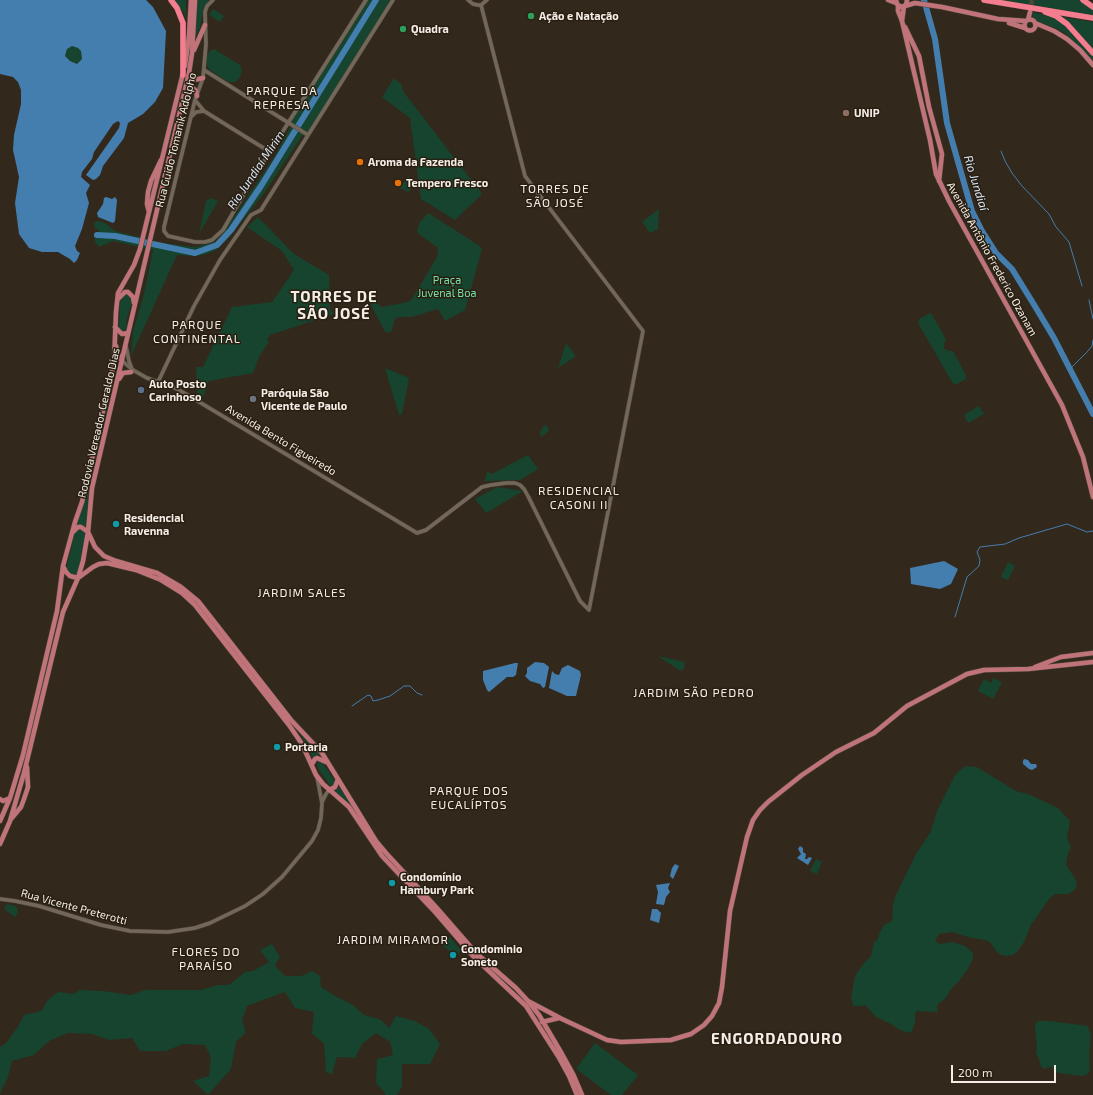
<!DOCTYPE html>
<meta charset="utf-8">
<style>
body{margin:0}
#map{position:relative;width:1093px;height:1095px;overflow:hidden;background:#33281c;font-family:"Exo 2",sans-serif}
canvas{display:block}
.scale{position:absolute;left:951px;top:1065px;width:105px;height:18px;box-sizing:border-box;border:2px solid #f5eee6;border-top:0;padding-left:5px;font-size:12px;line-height:14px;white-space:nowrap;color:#f5eee6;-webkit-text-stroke:3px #291f12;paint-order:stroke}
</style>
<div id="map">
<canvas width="1093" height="1095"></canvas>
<div class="scale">200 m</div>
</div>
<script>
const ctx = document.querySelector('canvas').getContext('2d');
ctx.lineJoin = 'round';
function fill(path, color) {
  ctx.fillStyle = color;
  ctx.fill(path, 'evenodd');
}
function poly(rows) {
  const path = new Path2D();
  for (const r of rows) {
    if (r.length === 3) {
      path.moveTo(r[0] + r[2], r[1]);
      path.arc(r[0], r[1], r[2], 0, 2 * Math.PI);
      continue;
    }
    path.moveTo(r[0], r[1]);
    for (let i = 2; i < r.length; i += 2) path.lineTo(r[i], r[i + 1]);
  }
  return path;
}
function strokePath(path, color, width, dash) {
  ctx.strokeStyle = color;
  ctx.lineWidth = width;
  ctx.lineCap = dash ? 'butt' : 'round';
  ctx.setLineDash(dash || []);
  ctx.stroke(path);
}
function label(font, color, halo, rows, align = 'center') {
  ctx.font = font + ' "Exo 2",sans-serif';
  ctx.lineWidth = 3;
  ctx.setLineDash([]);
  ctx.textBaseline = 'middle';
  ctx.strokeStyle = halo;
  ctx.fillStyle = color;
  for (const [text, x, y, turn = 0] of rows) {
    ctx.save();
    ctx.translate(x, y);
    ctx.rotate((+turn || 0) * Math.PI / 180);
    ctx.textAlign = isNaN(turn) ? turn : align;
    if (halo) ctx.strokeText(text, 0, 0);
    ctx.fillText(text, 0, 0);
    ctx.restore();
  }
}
fill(poly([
 [174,0,186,0,186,20,184,13],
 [197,0,210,0,203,11,200,28,195,38],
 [365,0,392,0,331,95,308,134,305,132,262,196,225,242,216,250,207,254,196,256,177,255,131,356,133,332,144,294,153,250,113,241,99,247,95,242,95,239,97,233,99,231,95,228,94,223,98,221,105,223,115,231,162,243,195,247,215,242,224,232,273,159,292,124,290,123],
 [1003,0,1079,0,1093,9,1093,15],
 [213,9,224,16,220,22,209,15],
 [1033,12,1052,17,1063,24,1091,53,1093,56,1093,61,1065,33,1055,28,1037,21,1032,15],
 [1062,17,1093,22,1093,50,1075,29],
 [72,46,78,48,81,51,82,59,77,64,70,61,65,56,67,49],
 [214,49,240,65,242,70,240,77,236,82,228,82,210,70,207,66,207,55,210,51],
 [394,78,402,85,403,91,482,194,455,220,421,199,410,118,382,97],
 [408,176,410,178,411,189,408,192,400,188],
 [211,198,218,201,199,234,206,201],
 [659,209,658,229,650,233,642,222],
 [428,213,480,246,482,249,465,310,445,321,438,309,412,317,399,317,395,319,391,332,385,332,371,305,373,301,382,307,408,302,412,299,437,257,438,248,419,234,417,231,420,222],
 [258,217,294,254,329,275,330,309,334,314,270,335,267,340,269,342,260,355,253,373,209,381,201,403,198,401,196,367,203,367,232,307,272,302,294,270,282,251,247,227],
 [124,295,128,295,133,299,126,321,127,325,126,329,122,331,119,328,120,303],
 [930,313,932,315,946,339,944,344,944,348,948,351,953,351,966,375,966,379,957,384,954,384,952,382,918,323,919,319],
 [566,343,576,356,558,368],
 [385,368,409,378,402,414,399,415],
 [110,395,107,414,88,498,87,527,83,525,76,525,88,489],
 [979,406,984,414,968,423,964,415],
 [544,425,548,427,549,431,541,437,540,432],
 [528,455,538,469,520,480,484,481,487,475,486,471,492,474],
 [497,487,523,491,486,513,475,499],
 [77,530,82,530,85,534,81,554,82,558,79,569,76,575,72,575,66,570,75,533],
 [1008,562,1015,566,1008,580,1001,577],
 [658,656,685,662,684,668,682,671,679,670],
 [993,678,1002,682,993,699,978,691,984,679,991,683],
 [300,734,320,754,312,757,307,746],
 [319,761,323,763,335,782,333,785,330,786,318,768,317,764],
 [966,766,977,767,1016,791,1028,794,1058,808,1067,818,1070,821,1067,838,1071,847,1068,853,1066,865,1076,880,1077,886,1074,891,1068,894,1055,894,1049,899,1031,925,1024,942,1017,952,1013,955,1007,956,1001,955,996,951,990,942,985,940,968,937,952,932,939,934,935,941,940,944,953,942,965,946,973,953,973,958,968,969,958,982,951,989,946,998,938,1004,937,1007,938,1012,917,1011,915,1014,915,1023,911,1033,900,1030,889,1023,876,1017,865,1005,860,1006,853,1006,851,998,855,976,864,963,871,956,874,942,878,939,879,934,884,925,892,921,893,905,895,897,916,854,930,833,938,809,954,777,959,771],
 [340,787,351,806,335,791],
 [816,859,822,862,817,874,810,871],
 [7,904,16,906,18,912,15,917,4,909],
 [450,937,461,950,457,956,443,946],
 [272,944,280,957,275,966,285,976,301,976,312,971,320,976,321,987,335,996,353,1005,364,1015,381,1020,389,1028,396,1016,415,1021,429,1029,440,1044,430,1064,402,1064,402,1086,397,1095,385,1095,385,1093,376,1083,377,1059,393,1055,390,1042,376,1033,362,1044,355,1058,337,1057,332,1074,326,1072,324,1044,312,1033,314,1012,295,1008,285,992,247,1006,242,1021,246,1032,236,1042,231,1069,208,1095,193,1081,209,1076,211,1057,205,1045,183,1044,166,1051,140,1051,132,1038,109,1040,92,1034,68,1033,49,1041,34,1055,12,1061,8,1077,0,1093,0,1046,1,1047,7,1042,19,1025,24,1015,41,1011,48,1000,58,992,73,994,80,990,103,991,131,995,145,990,201,990,218,985,229,985,245,972,253,971,269,962,260,950],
 [1037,1021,1049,1021,1088,1026,1091,1036,1089,1055,1090,1069,1088,1074,1082,1076,1058,1073,1054,1071,1051,1066,1045,1069,1041,1067,1040,1061,1036,1053,1037,1048,1035,1026],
 [595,1043,638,1075,622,1095,611,1095,576,1069]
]), '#16442e');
fill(poly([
 [0,0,146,0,153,7,166,31,163,88,155,102,143,114,128,123,124,138,103,166,100,175,96,179,93,180,86,175,119,128,120,123,118,121,113,124,94,152,92,159,82,172,81,177,90,185,86,193,89,203,82,229,75,246,77,251,80,253,77,260,74,263,70,259,58,252,42,252,29,248,19,234,15,203,19,177,13,150,14,135,21,104,21,90,18,82,13,77,0,74],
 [72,46,78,48,81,51,82,59,77,64,70,61,65,56,67,49],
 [106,197,112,199,115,197,117,200,115,221,113,223,98,217,97,213,103,204,104,198],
 [944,561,958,569,951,584,940,589,911,584,910,568],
 [535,662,544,663,549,667,545,687,543,688,540,684,530,681,525,676,527,673,527,668],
 [515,663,518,663,516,675,513,677,507,677,489,692,487,690,483,680,483,671],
 [568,665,580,671,581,675,576,696,567,696,549,688,552,671,555,674,559,675,562,668],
 [1024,759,1028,760,1031,764,1036,764,1037,767,1032,770,1029,769,1023,764,1023,761],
 [800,846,803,848,803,852,806,854,805,859,807,859,809,857,812,858,808,865,797,858,801,854,798,849],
 [675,864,679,866,673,879,670,876,672,868],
 [670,883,668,888,670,892,666,897,664,905,656,904,658,892,656,885],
 [652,909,657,909,661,913,659,923,650,920]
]), '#447eaf');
strokePath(poly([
 [1001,151,1005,161,1012,173,1022,186,1049,214,1056,227,1069,242,1082,286],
 [1089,300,1093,319],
 [1070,369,1087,352,1092,346,1093,340],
 [955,617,967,577,979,566,980,560,977,552,980,547,1005,544,1019,538,1067,524,1087,532,1093,531],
 [352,706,368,695,371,696,373,701,378,700,390,696,404,686,410,686,417,693,422,695]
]), '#447eaf', 1);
strokePath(poly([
 [924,0,935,39,947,123,972,211,982,231,996,253,1012,269,1033,303,1054,338,1093,414],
 [97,235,115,236,195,253,217,245,231,230,261,186,376,0]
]), '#447eaf', 6);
strokePath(poly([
 [1030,11,1032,0]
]), '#50463a', 4.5, [4.5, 2]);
const minor = poly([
 [213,0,207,6,205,12,206,44,203,78,195,100,164,227,164,231,168,236,195,242,205,242,212,240,223,230,252,180,366,0],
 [468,0,473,4,478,5,481,5,487,0],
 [204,70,308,135],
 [195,100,204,111,270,152],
 [192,116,196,112,204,111],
 [126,346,129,361,132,369],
 [122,361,133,370,147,378,173,387,186,394,417,533,426,530,482,487,491,485,506,483,515,483,520,485,524,489,528,496,580,601,589,610,643,331,525,176,481,5],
 [158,382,194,306,220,260,251,215,261,210,266,202,393,0],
 [322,802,326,794,329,790],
 [0,899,15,901,39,906,101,925,130,931,168,932,195,928,210,923,245,906,263,894,282,877,312,841,318,830,321,818,322,803,317,777]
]);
const major = poly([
 [888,0,896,3],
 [896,0,897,4,901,7,906,5,907,0],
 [898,5,898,11,902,21,930,140,936,174,949,201,1062,405,1083,457,1093,497],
 [905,6,915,3,942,7,998,19,1026,21],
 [1030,25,5.5],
 [1028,20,1030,12],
 [902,21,904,6],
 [1009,23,1025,28],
 [1035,23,1054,31,1067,39,1080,50,1093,65],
 [905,27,919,56,929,107,942,154,939,181],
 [194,50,205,25],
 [185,66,189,36,191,0],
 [189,73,190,77,194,80,203,78],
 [185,91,190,88,193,88,196,91,197,96],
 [149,212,147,204,148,192,151,181,161,160],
 [118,299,125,292,128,292,133,297,134,303],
 [115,327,122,334,128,333],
 [116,346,119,357,122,361],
 [119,379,123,373,131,372],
 [73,532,78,527,81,527,88,532,95,547,104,556,116,561,157,573,181,587,198,601,291,720,322,753,376,841,386,853,436,907,476,953,516,988,528,1001,539,1015,562,1054,573,1074,582,1095],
 [64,568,66,572,70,576,78,578,93,567,99,564,107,563,136,570,161,580,182,593,195,605,289,725,302,744,316,775,323,784,349,807,382,856,435,912,473,956,526,1006,558,1056,569,1076,577,1095],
 [1035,667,1061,657,1093,653],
 [312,764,315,759,317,758,326,762],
 [329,790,335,787,338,779],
 [0,799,3,801,10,798],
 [11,819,21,807,24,799,28,787,27,767],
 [0,821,10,798,23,755,57,611,63,566,75,522,82,502,114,363,116,312,118,293,134,265,140,249,183,73],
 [0,844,10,821,24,773,63,612,78,578,83,561,88,532,92,488,189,73,192,53,195,0],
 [528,1001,562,1019,607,1040,621,1042,671,1040,691,1034,704,1025,712,1016,719,1003,722,987,730,911,747,837,753,820,760,810,768,802,802,775,836,752,874,733,907,706,967,674,984,670,1028,669,1093,662],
 [542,1022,559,1018]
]);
const highway = poly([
 [171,0,177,8,183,23,183,75],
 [984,0,1093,18],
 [1083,0,1093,7],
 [1045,12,1056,16,1067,24,1093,53]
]);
strokePath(minor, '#4f463c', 4.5);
strokePath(major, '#4f463c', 5.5);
strokePath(highway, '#4f463c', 6);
strokePath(minor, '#736759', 3.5);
strokePath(major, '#c0747a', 4.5);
strokePath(highway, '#f47d90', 5.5);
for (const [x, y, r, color] of [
 [531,16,4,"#2e9e5b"],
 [403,29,4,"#2e9e5b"],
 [846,113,4,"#8d6e63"],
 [360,162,4,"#e8710a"],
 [398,183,4,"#e8710a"],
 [141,390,4,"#5c6f8a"],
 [253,399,4,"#6b7280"],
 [116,524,4,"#0f9aa8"],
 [277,747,4,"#0f9aa8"],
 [392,883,4,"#0f9aa8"],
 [453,955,4,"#0f9aa8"]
]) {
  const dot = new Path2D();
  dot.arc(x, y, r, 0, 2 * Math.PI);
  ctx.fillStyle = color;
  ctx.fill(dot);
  strokePath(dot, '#291f12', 1.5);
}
label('bold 11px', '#f5eee6', '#291f12', [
 ["Ação e Natação",539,16],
 ["Quadra",411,29],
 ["UNIP",854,113],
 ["Aroma da Fazenda",368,162],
 ["Tempero Fresco",406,183],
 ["Auto Posto",149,384],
 ["Carinhoso",149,397],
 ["Paróquia São",261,393],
 ["Vicente de Paulo",261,406],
 ["Residencial",124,518],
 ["Ravenna",124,531],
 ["Portaria",285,747],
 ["Condomínio",400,877],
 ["Hambury Park",400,890],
 ["Condominio",461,949],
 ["Soneto",461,962]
], 'left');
label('11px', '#f5eee6', '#291f12', [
 ["Rua Guido Tomanik Adolpho",176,140,-76],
 ["Avenida Antônio Frederico Ozanam",992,259,61],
 ["Rodovia Vereador Geraldo Dias",99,423,-77],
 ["Avenida Bento Figueiredo",281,440,31],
 ["Rua Vicente Preterotti",74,907,15]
]);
label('11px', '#75e0a9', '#291f12', [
 ["Praça",447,280],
 ["Juvenal Boa",447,293]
]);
ctx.letterSpacing = '1px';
label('12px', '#f5eee6', '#291f12', [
 ["PARQUE DA",282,91],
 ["REPRESA",282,105],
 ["TORRES DE",555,189],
 ["SÃO JOSÉ",555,203],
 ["PARQUE",197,325],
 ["CONTINENTAL",197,339],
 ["RESIDENCIAL",579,491],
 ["CASONI II",579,505],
 ["JARDIM SALES",302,593],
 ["JARDIM SÃO PEDRO",694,693],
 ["PARQUE DOS",469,791],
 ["EUCALÍPTOS",469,805],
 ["JARDIM MIRAMOR",393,940],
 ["FLORES DO",206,952],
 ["PARAÍSO",206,966]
]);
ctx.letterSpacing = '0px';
label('italic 12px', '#d7e7f5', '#291f12', [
 ["Rio Jundiaí Mirim",256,170,-56],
 ["Rio Jundiaí",976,183,73]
]);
ctx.letterSpacing = '1px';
label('bold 15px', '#f5eee6', '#291f12', [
 ["TORRES DE",334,297],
 ["SÃO JOSÉ",334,314],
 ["ENGORDADOURO",777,1039]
]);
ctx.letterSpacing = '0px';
</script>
